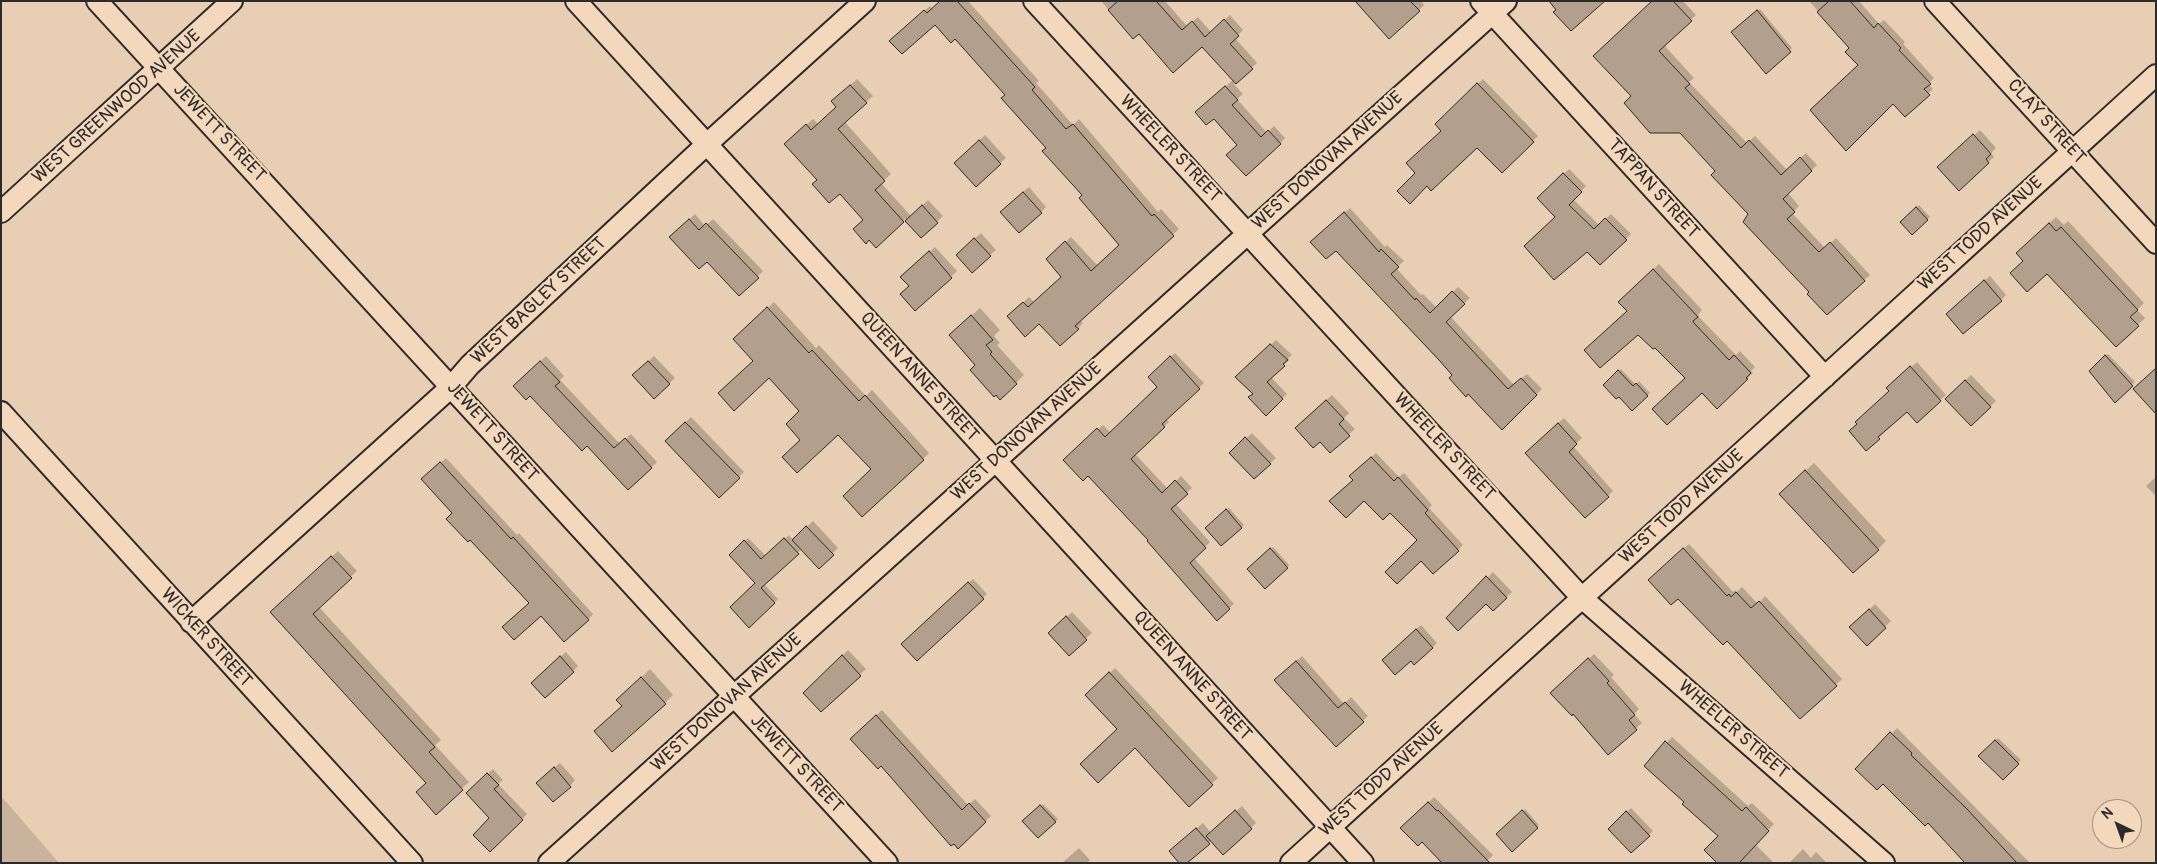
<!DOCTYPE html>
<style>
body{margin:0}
#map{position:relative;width:2157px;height:864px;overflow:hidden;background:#e8ceb2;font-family:Pangolin,sans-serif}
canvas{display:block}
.frame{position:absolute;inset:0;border:2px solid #2b2b2b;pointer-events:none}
.north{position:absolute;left:2092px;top:799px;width:50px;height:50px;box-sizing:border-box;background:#f4d8bb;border:1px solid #a49381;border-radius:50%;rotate:318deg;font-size:14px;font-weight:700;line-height:20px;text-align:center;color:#2b2b2b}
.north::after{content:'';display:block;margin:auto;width:18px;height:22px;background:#2b2b2b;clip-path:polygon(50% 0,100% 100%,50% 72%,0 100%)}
</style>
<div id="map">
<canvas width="2157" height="864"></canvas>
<div class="frame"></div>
<div class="north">N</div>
</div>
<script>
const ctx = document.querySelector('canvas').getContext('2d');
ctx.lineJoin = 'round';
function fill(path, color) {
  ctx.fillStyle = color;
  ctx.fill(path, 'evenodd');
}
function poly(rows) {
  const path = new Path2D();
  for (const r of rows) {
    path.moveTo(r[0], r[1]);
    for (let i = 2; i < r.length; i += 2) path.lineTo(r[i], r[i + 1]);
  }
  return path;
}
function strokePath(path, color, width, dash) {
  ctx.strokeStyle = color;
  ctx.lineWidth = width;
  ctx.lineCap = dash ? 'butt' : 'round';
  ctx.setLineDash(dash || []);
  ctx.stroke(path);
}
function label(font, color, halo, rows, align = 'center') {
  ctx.font = font + ' Pangolin,sans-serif';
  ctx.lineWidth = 4.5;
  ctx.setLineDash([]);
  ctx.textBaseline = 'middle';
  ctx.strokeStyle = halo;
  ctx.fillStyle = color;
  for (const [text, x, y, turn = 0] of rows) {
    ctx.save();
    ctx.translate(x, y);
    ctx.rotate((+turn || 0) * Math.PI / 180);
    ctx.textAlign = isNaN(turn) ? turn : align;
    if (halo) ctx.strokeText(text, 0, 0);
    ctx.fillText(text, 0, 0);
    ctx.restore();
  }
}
fill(poly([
 [1,796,59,863,1,863]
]), '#c9b39c');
fill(poly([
 [941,1,968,1,1039,81,1036,83,1073,125,1079,119,1158,212,1161,209,1179,229,1080,320,1083,323,1078,328,1039,322,1014,311,1029,297,1034,302,1063,277,1053,254,1071,237,1098,266,1121,245,1006,94,955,37,935,23,897,35,930,6,933,9],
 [1101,1,1165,1,1187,26,1198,17,1211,32,1230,15,1243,30,1235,38,1257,63,1234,84,1243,94,1237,99,1267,133,1274,126,1285,138,1280,144,1239,145,1202,107,1233,80,1202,45,1139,33,1133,38],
 [1356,1,1421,1,1424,5,1419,10],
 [1677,1,1683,1,1696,15,1664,45,1694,78,1689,82,1747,143,1755,136,1787,170,1806,153,1817,165,1788,193,1799,206,1792,213,1825,248,1836,238,1870,275,1827,314,1717,171,1681,132,1633,96,1664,12],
 [1809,1,1859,1,1879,24,1884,20,1905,42,1903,44,1934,78,1928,84,1933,89,1905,116,1859,65,1851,48],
 [1760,9,1792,48,1766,72,1733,32],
 [857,79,873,96,844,121,891,174,881,183,911,216,928,200,943,216,921,237,905,219,876,246,864,219,840,192,819,180,793,137,813,119,818,124,838,107,840,95],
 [1483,79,1538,136,1502,171,1478,146,1416,173,1443,131,1437,124],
 [1980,130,1996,148,1991,153,1994,157,1959,189,1944,162],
 [985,135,1006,158,1000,163,961,157],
 [1569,169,1586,186,1573,199,1599,225,1611,214,1631,234,1600,264,1539,198],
 [1029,187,1046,207,1041,212,1007,206],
 [1919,205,1930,217,1912,233,1901,222],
 [1350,208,1385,247,1387,245,1404,261,1396,268,1421,295,1423,294,1437,308,1458,287,1470,298,1450,316,1514,385,1527,374,1542,389,1502,428,1336,250,1317,237],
 [695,214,705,226,713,219,763,271,740,295,707,260,671,237],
 [2056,217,2064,225,2068,221,2144,303,2137,310,2145,318,2138,325,2025,260,2025,246],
 [981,233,996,250,990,255,963,249],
 [935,247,957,271,915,309,907,272],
 [1659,264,1702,310,1698,315,1700,318,1736,355,1740,351,1755,367,1751,371,1753,373,1717,407,1686,378,1620,302],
 [1990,276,2006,295,2001,300,1953,308],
 [774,302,816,348,819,345,866,396,872,390,929,453,923,459,872,469,838,433,802,440,801,411,735,339],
 [980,308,1000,330,994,336,1000,343,997,345,1024,375,1016,383,977,365,959,327],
 [1276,340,1292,355,1288,358,1289,360,1271,377,1287,394,1266,414,1254,393,1237,377],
 [1175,353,1204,383,1166,419,1169,422,1135,454,1168,489,1181,476,1192,488,1175,503,1210,542,1194,558,1234,604,1229,608,1150,540,1070,455,1103,425,1111,433,1159,387,1150,377],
 [2108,354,2135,382,2115,401,2090,371],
 [546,356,564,376,560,380,620,444,631,434,657,462,652,467,587,444,530,394,515,386],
 [654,356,675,378,654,397,634,376],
 [1917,362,1946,395,1940,400,1908,411,1866,449,1893,383],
 [1621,369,1636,385,1639,381,1650,393,1632,409,1619,395,1604,385],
 [1971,375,1996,401,1971,425,1947,399],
 [1332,395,1349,413,1344,418,1355,429,1330,451,1302,422],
 [691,417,744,472,719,496,666,441],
 [1564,418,1582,438,1573,446,1613,491,1608,496,1532,448],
 [1252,433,1276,458,1254,478,1230,453],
 [1376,453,1399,477,1404,473,1432,505,1429,508,1463,545,1458,550,1419,540,1390,511,1354,480,1356,472],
 [446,458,517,535,519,533,593,614,588,620,530,603,470,538,454,513,422,479],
 [1814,463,1886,541,1878,549,1790,485],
 [2156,477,2156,496,2146,486],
 [1229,508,1244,525,1221,544,1207,528],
 [813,521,838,548,819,567,802,549,764,584,778,599,749,626,757,583,731,555,748,538,766,556,789,535,793,540],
 [1689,544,1733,592,1735,590,1737,592,1742,587,1758,604,1765,596,1842,679,1800,718,1727,639,1678,597,1655,574],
 [1273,547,1289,565,1265,587,1248,569],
 [338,551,357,571,319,607,441,740,435,745,469,782,436,813,427,783,279,606],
 [1493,572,1512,592,1493,610,1486,603,1448,618],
 [973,579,987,594,917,659,903,644],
 [1875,604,1891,621,1867,644,1851,627],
 [1072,612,1092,633,1069,654,1055,628],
 [1421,625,1437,643,1433,647,1414,663,1411,660,1384,660],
 [848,650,866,669,821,711,805,693],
 [566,652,578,666,573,671,538,677],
 [1594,654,1614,675,1611,677,1639,709,1634,714,1642,723,1609,753,1558,688],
 [1302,656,1344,704,1351,697,1368,716,1336,746,1281,674],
 [1115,668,1218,778,1189,805,1087,695],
 [650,669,673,695,665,703,623,706,626,692],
 [882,710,968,805,975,799,991,816,958,847,881,765,851,739],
 [1897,728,2030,863,1967,863,1928,821,1883,782,1857,769],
 [1672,737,1748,806,1752,803,1774,824,1755,844,1774,863,1741,863,1720,836,1686,802,1645,766],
 [1998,738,2021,760,2003,779,1980,756],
 [560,763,575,780,570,786,543,777],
 [493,769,503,780,498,784,527,814,490,851,491,818,468,793],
 [1434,797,1493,855,1485,863,1407,822],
 [1043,804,1058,819,1039,836,1024,821],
 [1242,806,1256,823,1251,828,1212,840,1185,863,1176,846,1203,823,1211,833],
 [1631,808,1653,831,1631,851,1610,829],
 [1525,809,1539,825,1512,850,1497,834],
 [1079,848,1090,860,1087,863,1062,863],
 [1803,849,1811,858,1816,852,1827,863,1789,863]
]), '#0003');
const building = poly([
 [940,1,957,1,1035,87,1032,90,1066,129,1073,124,1152,216,1154,214,1174,236,1075,326,1079,329,1060,346,1039,324,1025,337,1007,316,1023,302,1028,307,1061,277,1046,259,1065,241,1091,271,1119,245,1079,198,1082,195,1042,151,1046,148,1001,98,1005,95,955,39,951,43,935,25,902,54,889,41,924,10,927,13,940,1],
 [1118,1,1156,1,1182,30,1192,21,1205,37,1224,19,1239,36,1230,44,1253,69,1236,84,1202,47,1173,73,1139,34,1133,39,1108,10,1118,1],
 [1355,1,1410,1,1420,11,1389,39,1355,1],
 [1549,1,1605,1,1571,31,1553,12,1556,10,1549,1],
 [1652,1,1673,1,1692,21,1659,51,1690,84,1685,88,1741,148,1749,140,1781,175,1800,157,1812,171,1783,199,1795,212,1787,219,1819,252,1830,242,1865,281,1827,315,1807,294,1809,292,1743,222,1748,214,1711,175,1715,171,1680,133,1650,133,1624,103,1631,96,1593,56,1652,1],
 [1829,1,1850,1,1874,28,1878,23,1901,48,1899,50,1931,84,1924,89,1930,95,1905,117,1893,104,1846,151,1810,110,1858,65,1845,52,1849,48,1817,12,1829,1],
 [1757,10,1791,52,1766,74,1731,32,1757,10],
 [1477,83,1534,142,1502,173,1477,148,1431,191,1427,186,1410,204,1397,191,1415,173,1406,163,1441,131,1435,124,1477,83],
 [850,85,867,103,838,129,885,181,875,190,904,222,876,248,869,240,866,244,853,229,863,220,840,194,829,203,812,184,817,180,784,144,806,124,811,130,836,107,831,101,850,85],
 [1225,86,1238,100,1232,105,1261,137,1268,130,1281,144,1246,176,1226,155,1237,145,1214,119,1206,125,1195,112,1225,86],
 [1973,134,1991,154,1986,159,1989,163,1959,191,1937,167,1973,134],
 [979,140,1001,164,976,187,954,163,979,140],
 [1563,173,1582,192,1569,205,1594,229,1605,218,1627,240,1600,265,1587,252,1554,280,1524,246,1555,217,1537,198,1563,173],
 [1023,192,1042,213,1019,233,1000,212,1023,192],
 [922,205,938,223,921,238,905,221,922,205],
 [1916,207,1928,220,1912,235,1900,222,1916,207],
 [1344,212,1379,252,1381,249,1399,267,1391,274,1415,300,1416,298,1430,313,1452,291,1465,304,1446,322,1508,389,1521,378,1537,395,1502,430,1468,394,1466,397,1449,378,1452,375,1439,360,1336,251,1326,259,1310,242,1344,212],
 [689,219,699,230,706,223,759,278,739,296,707,262,699,269,669,237,689,219],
 [2049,223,2056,231,2061,227,2138,310,2130,317,2139,326,2116,347,2047,274,2027,292,2010,273,2023,261,2016,253,2049,223],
 [974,238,991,256,972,273,956,255,974,238],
 [929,251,952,278,915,311,900,294,909,286,900,277,929,251],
 [1653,269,1698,317,1693,321,1694,323,1729,360,1734,355,1751,373,1746,378,1748,379,1717,409,1702,393,1667,425,1652,409,1685,378,1655,348,1653,349,1638,335,1600,368,1584,350,1627,311,1618,302,1653,269],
 [1984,280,2002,301,1963,334,1946,314,1984,280],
 [767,307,809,353,812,350,859,401,865,395,924,460,862,517,843,496,871,469,838,435,797,473,782,457,800,440,786,424,799,411,769,378,734,411,718,393,753,361,733,339,767,307],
 [971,315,993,340,986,345,992,352,990,354,1017,384,1000,400,996,395,994,397,970,370,975,365,949,335,971,315],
 [1270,344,1288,360,1283,364,1285,366,1267,382,1283,399,1266,416,1248,397,1253,394,1235,377,1270,344],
 [2105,355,2133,386,2115,403,2089,371,2105,355],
 [1170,356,1200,389,1162,424,1165,427,1131,459,1162,493,1175,480,1188,494,1171,509,1206,548,1190,563,1230,609,1217,621,1147,541,1148,540,1088,476,1083,481,1063,460,1097,428,1105,437,1157,387,1148,377,1170,356],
 [540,361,560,382,555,386,614,448,625,438,652,468,628,490,587,446,582,451,530,396,526,400,513,386,540,361],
 [648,361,670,384,654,399,632,375,648,361],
 [1910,366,1941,401,1917,423,1907,412,1878,437,1880,439,1866,451,1849,431,1857,424,1855,422,1889,391,1886,388,1910,366],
 [2156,368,2156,414,2133,389,2156,368],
 [1618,370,1633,386,1636,383,1648,396,1632,411,1619,397,1616,399,1603,385,1618,370],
 [1965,380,1991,407,1971,426,1945,399,1965,380],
 [1326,400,1344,419,1339,424,1350,436,1330,453,1320,442,1313,448,1295,428,1326,400],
 [685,422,740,478,719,498,665,441,685,422],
 [1558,423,1577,444,1569,452,1609,497,1585,518,1525,453,1558,423],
 [1245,437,1271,464,1254,479,1229,453,1245,437],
 [1371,457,1394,481,1398,477,1428,510,1425,513,1459,551,1433,574,1421,561,1397,584,1385,572,1417,540,1390,513,1383,520,1364,501,1346,518,1329,501,1353,480,1349,476,1371,457],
 [440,462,511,539,513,537,589,620,564,642,541,616,514,640,502,627,529,603,470,540,468,542,446,519,452,513,421,479,440,462],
 [1805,470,1879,550,1853,573,1779,494,1805,470],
 [1226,509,1242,528,1221,546,1205,528,1226,509],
 [806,526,834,555,819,569,792,540,806,526],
 [784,538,799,554,761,588,775,603,749,628,730,607,755,583,729,555,744,540,761,559,784,538],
 [1270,548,1288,568,1265,589,1247,569,1270,548],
 [1683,548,1727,596,1729,594,1731,597,1736,592,1751,608,1759,601,1837,686,1800,719,1727,641,1723,645,1678,599,1671,605,1648,580,1683,548],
 [331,556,352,578,313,614,435,747,429,752,463,790,436,815,416,792,426,783,270,612,331,556],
 [1486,576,1507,598,1493,611,1486,604,1458,631,1446,618,1486,576],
 [968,582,984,599,917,661,901,644,968,582],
 [1869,609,1886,628,1867,646,1849,627,1869,609],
 [1066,616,1087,640,1069,656,1048,633,1066,616],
 [1416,629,1433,648,1414,665,1411,661,1395,675,1382,660,1416,629],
 [842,655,861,676,821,712,803,693,842,655],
 [560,656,574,672,545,698,531,683,560,656],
 [1588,658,1609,681,1607,683,1635,715,1629,720,1637,730,1608,755,1573,714,1572,716,1550,693,1588,658],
 [1296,661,1338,708,1345,702,1364,722,1336,747,1274,680,1296,661],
 [1109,672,1213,785,1189,807,1135,748,1098,783,1080,764,1117,729,1085,695,1109,672],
 [641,677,666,704,612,752,594,731,622,706,616,700,641,677],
 [876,715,962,810,969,803,986,822,958,849,954,844,951,846,881,766,878,769,850,739,876,715],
 [1890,732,1912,753,1911,755,1966,808,2017,863,1965,863,1928,823,1925,826,1883,784,1877,790,1855,769,1890,732],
 [1995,740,2019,764,2003,780,1978,756,1995,740],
 [1665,741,1742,811,1746,807,1769,831,1739,863,1717,863,1704,850,1718,836,1682,804,1684,802,1644,766,1665,741],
 [554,767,571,787,553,802,536,783,554,767],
 [487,773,499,785,494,789,523,820,490,852,473,835,489,818,466,793,487,773],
 [1428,802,1437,811,1438,810,1490,863,1442,863,1422,842,1418,846,1400,828,1428,802],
 [1040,805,1056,822,1038,838,1022,821,1040,805],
 [1235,810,1252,829,1223,855,1206,836,1235,810],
 [1522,810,1538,828,1512,852,1496,834,1522,810],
 [1626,811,1650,836,1631,853,1608,829,1626,811],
 [1196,828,1210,844,1187,863,1179,863,1169,851,1196,828]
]);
fill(building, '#b3a08c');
strokePath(building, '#2b2b2b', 1);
const street = poly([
 [97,1,887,863],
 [576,1,1363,863],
 [1034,1,1582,598,1884,863],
 [1481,1,1825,377],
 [1935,1,2156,243],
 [1,212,232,1],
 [1,412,412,863],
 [191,622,451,387,470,365,707,144,865,1],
 [549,863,1506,1],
 [1291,863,2156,75]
]);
strokePath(street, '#2b2b2b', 24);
strokePath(street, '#f4d8bb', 20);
label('18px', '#2b2b2b', '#f4d8bb', [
 ["WEST GREENWOOD AVENUE",117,107,-42],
 ["CLAY STREET",2046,122,48],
 ["JEWETT STREET",219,133,47],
 ["WHEELER STREET",1170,149,47],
 ["WEST DONOVAN AVENUE",1328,161,-42],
 ["TAPPAN STREET",1653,189,48],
 ["WEST TODD AVENUE",1981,234,-42],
 ["WEST BAGLEY STREET",539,301,-43],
 ["QUEEN ANNE STREET",919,377,48],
 ["JEWETT STREET",492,432,48],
 ["WEST DONOVAN AVENUE",1027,432,-42],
 ["WHEELER STREET",1444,447,47],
 ["WEST TODD AVENUE",1682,507,-42],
 ["WICKER STREET",206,638,48],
 ["QUEEN ANNE STREET",1192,676,48],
 ["WEST DONOVAN AVENUE",727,703,-42],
 ["WHEELER STREET",1733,730,41],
 ["JEWETT STREET",796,764,47],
 ["WEST TODD AVENUE",1382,780,-42]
]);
</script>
